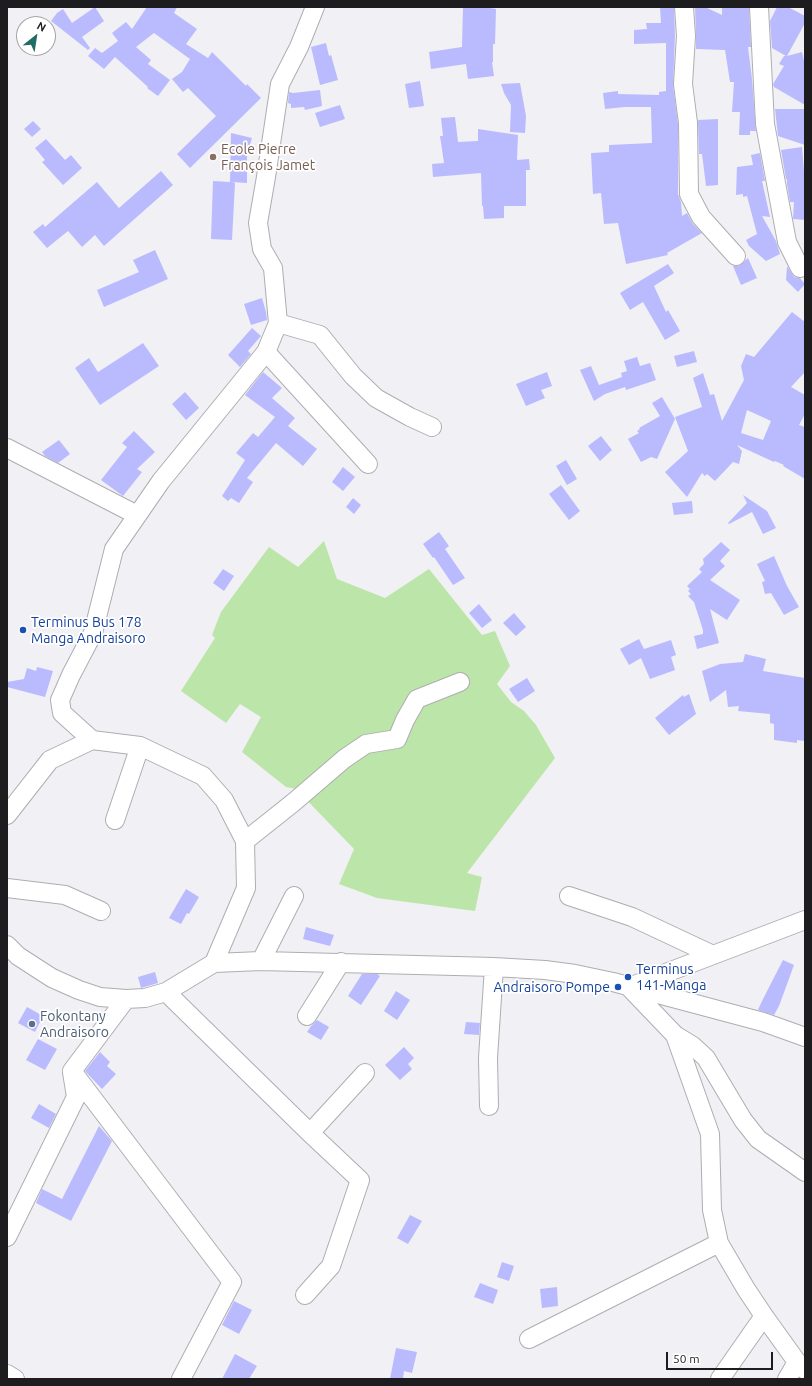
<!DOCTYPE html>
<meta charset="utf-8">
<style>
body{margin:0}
#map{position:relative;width:812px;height:1386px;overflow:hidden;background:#f1f0f4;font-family:Ubuntu,sans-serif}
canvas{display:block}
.frame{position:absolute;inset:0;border:8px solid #1d1c1e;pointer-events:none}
.north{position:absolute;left:16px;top:16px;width:40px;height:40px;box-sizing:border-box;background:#fff;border:1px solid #a5a4a5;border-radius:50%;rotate:30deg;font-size:11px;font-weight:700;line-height:16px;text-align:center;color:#1d1c1e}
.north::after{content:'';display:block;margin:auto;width:14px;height:18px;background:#236c64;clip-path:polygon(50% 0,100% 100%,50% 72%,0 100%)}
.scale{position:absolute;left:666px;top:1352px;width:107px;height:18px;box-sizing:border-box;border:2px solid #1d1c1e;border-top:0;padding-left:5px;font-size:12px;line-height:14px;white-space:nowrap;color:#1d1c1e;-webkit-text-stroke:3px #fff;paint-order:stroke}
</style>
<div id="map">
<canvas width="812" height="1386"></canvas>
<div class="frame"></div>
<div class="north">N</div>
<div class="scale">50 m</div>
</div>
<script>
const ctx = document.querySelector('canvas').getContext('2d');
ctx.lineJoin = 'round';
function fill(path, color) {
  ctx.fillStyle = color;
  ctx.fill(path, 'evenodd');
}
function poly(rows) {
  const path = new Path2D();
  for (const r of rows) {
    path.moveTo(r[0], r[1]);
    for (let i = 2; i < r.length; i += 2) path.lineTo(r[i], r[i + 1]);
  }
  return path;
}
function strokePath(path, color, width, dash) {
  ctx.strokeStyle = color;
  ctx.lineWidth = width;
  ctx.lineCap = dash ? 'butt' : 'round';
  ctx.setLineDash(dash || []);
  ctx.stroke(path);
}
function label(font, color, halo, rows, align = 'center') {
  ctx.font = font + ' Ubuntu,sans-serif';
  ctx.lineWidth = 3.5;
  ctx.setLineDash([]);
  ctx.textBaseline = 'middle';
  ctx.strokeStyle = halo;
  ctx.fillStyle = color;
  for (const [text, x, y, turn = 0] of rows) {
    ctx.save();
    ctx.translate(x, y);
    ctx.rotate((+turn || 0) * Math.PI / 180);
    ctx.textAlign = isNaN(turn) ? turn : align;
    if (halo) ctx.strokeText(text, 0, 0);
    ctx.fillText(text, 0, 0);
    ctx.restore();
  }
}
fill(poly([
 [324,541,337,579,385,598,429,569,482,635,495,631,510,666,497,684,511,702,524,711,536,725,555,758,467,873,482,877,475,911,377,898,339,884,354,849,296,789,286,787,242,752,261,717,240,704,226,723,181,691,215,638,212,635,221,612,269,547,298,567]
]), '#bce5a9');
fill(poly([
 [95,7,104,21,82,37,90,48,88,50,51,21,57,13,63,9,72,23],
 [147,7,177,7,174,13,197,29,186,44,208,58,212,52,246,86,247,84,261,98,190,168,177,154,216,116,188,88,183,92,172,79,182,72,190,59,154,33,136,47,151,60,148,64,170,80,158,96,147,88,148,87,115,57,104,69,88,56,95,48,102,53,118,41,112,33,126,22,132,29],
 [463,7,484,7,496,9,495,44,493,44,493,62,492,62,494,76,468,79,466,64,431,69,429,52,462,47],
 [660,7,674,7,675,36,673,85,678,124,678,194,681,202,682,216,687,213,693,224,702,233,667,253,668,255,626,264,618,223,604,224,601,193,593,194,591,153,609,152,609,145,652,143,651,107,625,107,605,109,603,93,618,91,618,94,659,95,659,92,666,91,666,43,634,44,634,30,647,29,646,23,661,23],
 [695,7,705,7,722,15,722,7,749,7,751,47,748,47,752,79,756,131,750,131,750,135,739,135,740,112,732,112,734,82,730,82,725,50,696,49,696,35],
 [777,7,788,7,805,16,805,23,787,56,802,52,805,65,805,105,774,87,773,84,784,66,779,64,784,56,786,56,772,48,770,21],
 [326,43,329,56,331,55,338,80,320,85,311,47],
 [420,81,424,106,409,108,405,84],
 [520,83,526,116,525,133,510,132,511,105,504,93,501,84],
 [320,90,322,106,305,110,304,107,291,108,291,104,288,103,289,92,293,93],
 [340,105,345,119,320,127,315,113],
 [775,109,805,109,805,145,778,136],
 [455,117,458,142,478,141,478,129,518,135,517,160,529,159,530,170,526,170,526,206,504,206,504,218,484,219,483,206,482,206,481,173,433,177,432,164,444,163,440,136,443,136,441,118],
 [718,119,718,185,706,186,702,154,699,154,698,120],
 [33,121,41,129,32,137,24,129],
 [231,133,252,138,247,155,247,183,232,182,235,183,232,240,211,239,213,181,230,182],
 [46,139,65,160,71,155,82,168,63,185,42,162,45,160,35,148],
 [802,147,804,171,805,171,805,220,793,219,794,202,790,202,787,184,787,179,786,179,781,150],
 [760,153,765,181,762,181,770,217,762,216,776,241,780,254,766,261,749,246,746,240,757,234,747,196,743,197,743,194,736,195,737,167,753,165,751,155],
 [161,171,173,185,104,246,95,235,82,247,68,231,47,248,33,232,43,224,45,227,97,182,119,208],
 [155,250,168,279,104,307,97,290,139,272,133,260],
 [748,258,757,278,741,285,733,266,739,266],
 [668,264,674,273,654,286,666,312,668,310,680,331,665,340,643,302,630,310,620,293],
 [787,266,794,277,800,278,805,284,798,292,786,280],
 [262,298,266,312,267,320,251,325,244,304],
 [792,312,805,322,805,372,791,387,805,395,805,414,799,425,805,427,805,479,783,466,784,465,775,461,774,462,737,445,742,451,739,464,733,462,715,481,707,474,705,476,702,473,687,497,665,472,688,451,675,417,702,407,693,378,703,373,710,395,714,394,722,421,744,380,741,366,746,354,754,357],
 [747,410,771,421,763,440,741,433],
 [252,328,261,336,248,351,251,354,240,367,228,355],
 [143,343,159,366,100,405,75,368,89,358,98,372],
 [694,351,697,362,677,367,674,356],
 [637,357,640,366,650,363,656,380,626,390,625,387,605,394,594,401,580,370,591,366,599,385,622,377,621,373,627,371,624,361],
 [263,372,282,388,272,398,295,418,288,426,317,449,303,466,276,443,247,478,253,482,239,503,231,498,228,501,222,496,245,460,236,453,253,433,258,437,275,417,245,395],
 [547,372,552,386,541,390,545,398,526,406,516,384],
 [185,392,199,408,186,420,172,404],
 [662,397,675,419,657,459,651,457,641,462,628,439,639,433,637,431,640,429,639,428,660,416,652,403],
 [134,431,155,452,137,469,142,472,123,496,101,480,127,447,122,443],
 [601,436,612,450,600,461,588,446],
 [59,440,70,454,58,463,45,456,42,452],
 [566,460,577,479,567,485,556,466],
 [343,467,355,477,343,491,332,482],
 [561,485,580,511,569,520,549,494],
 [743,495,767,511,776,528,763,534,752,512,729,524,728,523,747,503],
 [353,498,361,505,354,514,346,507],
 [692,501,693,513,674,515,672,503],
 [439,532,449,546,445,549,465,578,453,585,434,557,433,558,423,544],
 [721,542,730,550,720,561,725,566,710,580,740,600,727,620,710,609,719,643,697,649,694,636,703,634,703,630,694,602,688,596,691,594,688,591,690,589,687,586,702,572,699,569,704,564,703,559],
 [774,556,787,586,799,607,784,615,771,593,765,594,762,582,765,581,757,564],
 [223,569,234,576,224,591,213,583],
 [479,604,492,620,482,628,469,613],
 [514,613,526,627,516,636,503,623],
 [639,639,644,649,671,640,676,655,671,657,675,670,650,679,641,658,629,665,620,649],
 [745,654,766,659,763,671,805,678,805,741,797,740,797,743,774,740,774,724,770,723,770,714,738,711,739,706,728,707,726,690,710,702,702,671,720,664,743,662],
 [37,667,53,671,45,697,7,687,7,682,24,679,27,668,36,671],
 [527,678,535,691,518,702,509,689],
 [689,694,696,714,669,735,655,718,683,695,684,697],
 [186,889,199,897,189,914,187,913,181,924,169,918],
 [306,927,334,935,330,946,303,939],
 [783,960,794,965,779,1006,774,1015,758,1010,762,1001],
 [155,972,158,983,141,988,138,977],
 [362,974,377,974,380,976,361,1005,348,996],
 [396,991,410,1000,397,1020,384,1011],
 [27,1007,43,1016,35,1032,18,1023],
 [317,1020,329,1027,321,1040,307,1032,311,1026],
 [466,1022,480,1023,479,1035,464,1034],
 [38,1039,57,1049,45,1070,26,1060],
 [404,1047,414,1058,408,1064,412,1069,400,1080,385,1065],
 [100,1052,110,1062,107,1066,116,1074,102,1089,85,1071],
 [39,1104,56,1114,49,1128,31,1118],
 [99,1126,112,1141,71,1221,36,1203,42,1189,62,1199],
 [410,1215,422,1221,408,1244,397,1238],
 [502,1262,514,1266,509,1281,497,1277],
 [480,1283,498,1290,493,1304,474,1297],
 [557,1287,558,1306,542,1308,540,1289],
 [234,1301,252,1310,239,1334,222,1325],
 [396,1348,417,1352,412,1373,404,1371,403,1379,390,1379],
 [235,1354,257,1366,249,1379,222,1379]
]), '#b9bbfe');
const minor = poly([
 [684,7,686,36,683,84,688,123,689,194,701,217,736,256],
 [759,7,765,124,787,242,800,268],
 [278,323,320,335,353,376,376,398,410,417,432,427],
 [266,352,368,464],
 [7,448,137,515],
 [92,740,62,713,60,700,71,675,93,633,114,549,161,481,266,352,278,323,273,268,262,249,258,223,266,177,280,84,299,47,315,7],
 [7,815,50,760,92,740,140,746,203,776,224,800,245,841,246,888,214,963],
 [115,820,140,746],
 [245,841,294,802,344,759,366,744,397,739,405,720,417,699,460,682],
 [7,888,65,895,101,911],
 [569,896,632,917,713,955],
 [7,945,18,956,52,978,79,990,100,997,126,999,145,998,166,992,214,963,261,961,494,967,545,970,575,974,613,982,763,1022,805,1037],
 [261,961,294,896],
 [629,987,675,1035,710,1134,712,1210,719,1243,746,1289,764,1316,797,1362,805,1370],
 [629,987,805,920],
 [166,992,310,1133,360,1180,331,1266,305,1295],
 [126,999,72,1071,232,1282,181,1379],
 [307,1016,341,962],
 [675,1035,693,1046,706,1058,743,1120,758,1139,805,1172],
 [489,1106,488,1058,494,967],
 [310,1133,365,1073],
 [7,1237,76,1097,72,1072],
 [529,1339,719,1243],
 [7,1374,15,1379],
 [720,1379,764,1316],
 [787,1379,797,1362]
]);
strokePath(minor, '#aeadb1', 20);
strokePath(minor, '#fff', 18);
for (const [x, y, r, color] of [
 [213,157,4,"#8d6e63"],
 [23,630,4,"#1a4fb4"],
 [628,977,4,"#1a4fb4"],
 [618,987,4,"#1a4fb4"],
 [32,1024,4,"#5c6f8a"]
]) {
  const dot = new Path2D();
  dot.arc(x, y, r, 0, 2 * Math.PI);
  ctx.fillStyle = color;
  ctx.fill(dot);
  strokePath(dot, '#fff', 1.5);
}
label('14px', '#785e54', '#fff', [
 ["Ecole Pierre",221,149],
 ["François Jamet",221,165]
], 'left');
label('14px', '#164399', '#fff', [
 ["Terminus Bus 178",31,622],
 ["Manga Andraisoro",31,638],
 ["Terminus",636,969],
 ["141-Manga",636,985],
 ["Andraisoro Pompe",610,987,"right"]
], 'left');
label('14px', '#4e5e75', '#fff', [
 ["Fokontany",40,1016],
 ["Andraisoro",40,1032]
], 'left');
</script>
